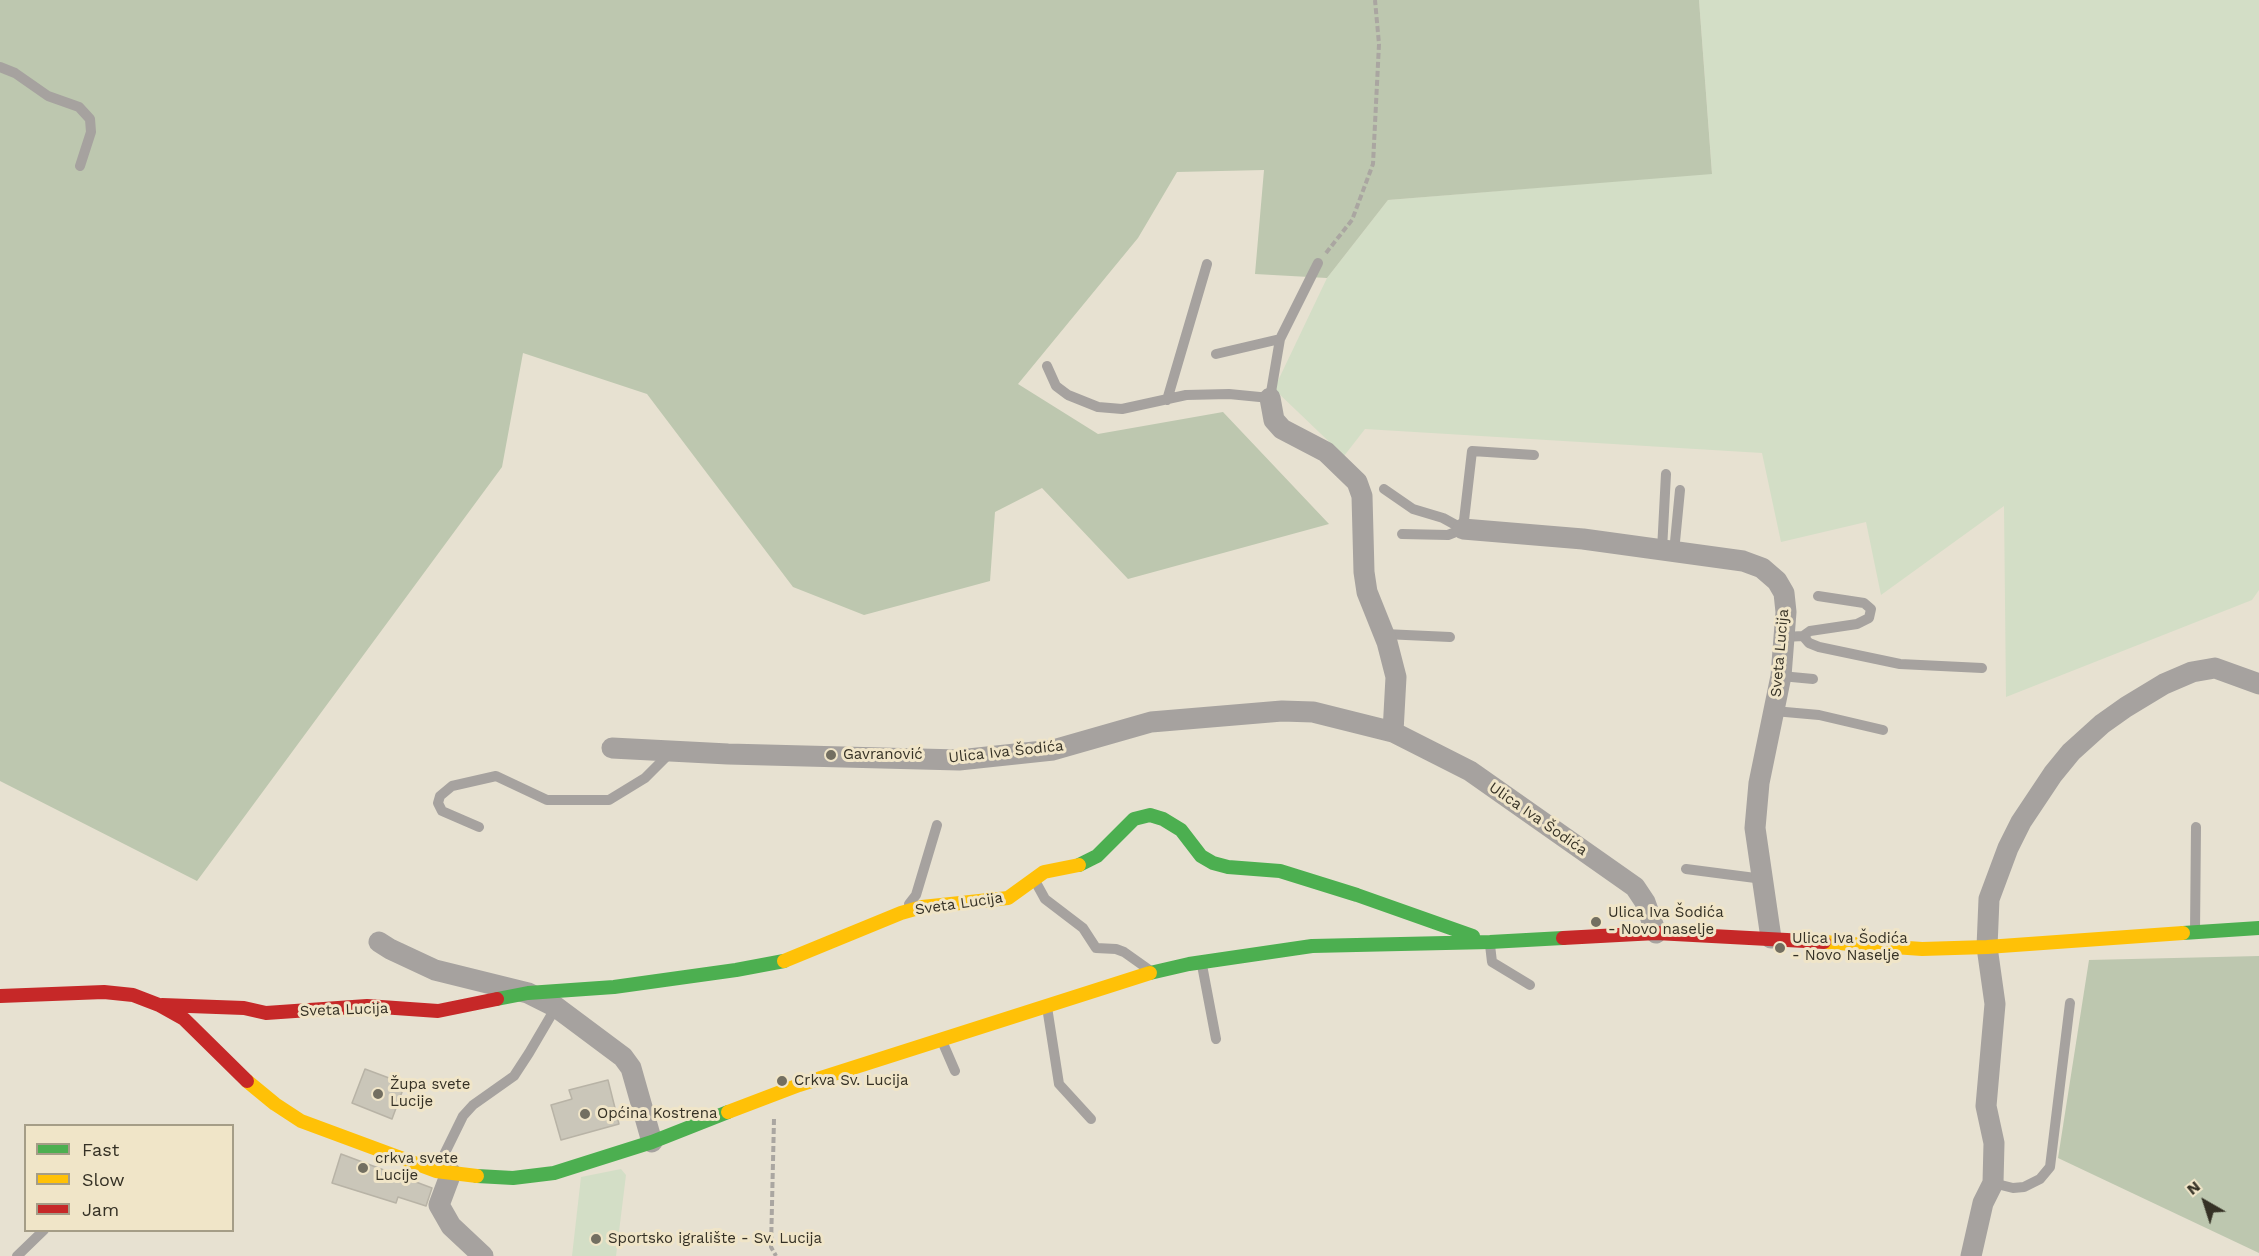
<!DOCTYPE html>
<meta charset="utf-8">
<style>
body{margin:0}
#map{position:relative;width:2259px;height:1256px;overflow:hidden;background:#e7e1d1;font-family:"Work Sans",sans-serif}
canvas{display:block}
.legend{position:absolute;left:24px;top:1124px;width:210px;height:108px;box-sizing:border-box;background:#f0e5c8;border:2px solid #a59d87;margin:0;padding:8px 10px;list-style:none;font-size:18px;color:#353125}
.legend li{display:flex;align-items:center;gap:12px;height:30px}
.legend b{width:30px;border:2px solid #a59d87}
.north{position:absolute;left:2175px;top:1172px;width:60px;height:60px;-webkit-text-stroke:4px #f0e5c8;paint-order:stroke;rotate:321deg;font-size:16px;font-weight:700;line-height:24px;text-align:center;color:#353125}
.north::after{content:'';display:block;margin:auto;width:21px;height:27px;background:#353125;clip-path:polygon(50% 0,100% 100%,50% 72%,0 100%)}
</style>
<div id="map">
<canvas width="2259" height="1256"></canvas>
<ul class="legend">
<li><b style="height:8px;background:#4caf50"></b>Fast</li>
<li><b style="height:8px;background:#ffc107"></b>Slow</li>
<li><b style="height:8px;background:#c62828"></b>Jam</li>
</ul>
<div class="north">N</div>
</div>
<script>
const ctx = document.querySelector('canvas').getContext('2d');
ctx.lineJoin = 'round';
function fill(path, color) {
  ctx.fillStyle = color;
  ctx.fill(path, 'evenodd');
}
function poly(rows) {
  const path = new Path2D();
  for (const r of rows) {
    path.moveTo(r[0], r[1]);
    for (let i = 2; i < r.length; i += 2) path.lineTo(r[i], r[i + 1]);
  }
  return path;
}
function strokePath(path, color, width, dash) {
  ctx.strokeStyle = color;
  ctx.lineWidth = width;
  ctx.lineCap = dash ? 'butt' : 'round';
  ctx.setLineDash(dash || []);
  ctx.stroke(path);
}
function label(font, color, halo, rows, align = 'center') {
  ctx.font = font + ' "Work Sans",sans-serif';
  ctx.lineWidth = 6;
  ctx.setLineDash([]);
  ctx.textBaseline = 'middle';
  ctx.strokeStyle = halo;
  ctx.fillStyle = color;
  for (const [text, x, y, turn = 0] of rows) {
    ctx.save();
    ctx.translate(x, y);
    ctx.rotate((+turn || 0) * Math.PI / 180);
    ctx.textAlign = isNaN(turn) ? turn : align;
    if (halo) ctx.strokeText(text, 0, 0);
    ctx.fillText(text, 0, 0);
    ctx.restore();
  }
}
fill(poly([
 [1699,0,2259,0,2259,590,2252,600,2006,697,2004,506,1881,595,1866,522,1781,542,1762,453,1365,429,1344,456,1274,389,1327,278,1388,200,1712,173],
 [621,1169,626,1175,616,1256,572,1256,581,1177]
]), '#d3dec6');
fill(poly([
 [0,0,1699,0,1712,174,1388,200,1327,278,1255,274,1264,170,1177,172,1138,238,1018,384,1098,434,1223,412,1329,524,1128,579,1042,488,995,512,990,581,864,615,793,587,647,394,523,353,502,467,197,881,0,781],
 [2259,956,2259,1253,2058,1158,2089,960]
]), '#bdc7af');
const building = poly([
 [365,1069,405,1084,392,1119,352,1103,365,1069],
 [608,1080,619,1124,561,1140,551,1105,572,1099,569,1090,608,1080],
 [341,1154,432,1188,426,1206,398,1197,396,1203,332,1183,341,1154]
]);
fill(building, '#cac6b9');
strokePath(building, '#b8b3a6', 1.5);
strokePath(poly([
 [1326,253,1352,220,1373,164,1379,44,1375,0],
 [774,1119,771,1247,776,1256]
]), '#aaa6a1', 4, [6, 3]);
strokePath(poly([
 [0,67,15,73,48,96,79,107,90,119,91,132,80,166],
 [1216,354,1280,339],
 [1047,366,1056,386,1068,395,1098,407,1122,409,1186,395,1229,394,1270,398,1280,339,1318,263],
 [1167,400,1207,264],
 [1384,489,1413,509,1443,518,1463,529],
 [1463,529,1472,451,1534,455],
 [1402,534,1448,535,1463,529],
 [1662,550,1666,474],
 [1674,552,1680,490],
 [1384,634,1450,637],
 [1803,636,1809,643,1819,647,1900,664,1982,668],
 [1784,637,1803,636,1810,631,1857,624,1869,618,1871,609,1864,603,1818,596],
 [1781,676,1813,679],
 [1774,711,1819,715,1883,730],
 [479,827,442,811,438,803,440,796,452,786,496,776,547,800,609,800,645,778,671,752],
 [1686,869,1763,879],
 [1034,879,1045,899,1083,928,1096,948,1116,949,1124,952,1148,969],
 [909,904,916,895,937,825],
 [2195,932,2196,827],
 [1490,945,1492,962,1530,985],
 [1202,965,1216,1039],
 [1047,1007,1059,1084,1091,1119],
 [942,1041,955,1071],
 [438,1167,463,1116,473,1105,514,1076,529,1053,556,1007],
 [1993,1183,2013,1188,2024,1187,2040,1179,2050,1167,2070,1003],
 [17,1256,44,1230]
]), '#a6a29f', 10);
strokePath(poly([
 [1270,398,1274,420,1282,429,1326,452,1357,482,1362,496,1364,572,1367,592,1387,642,1396,677,1393,732],
 [1463,529,1583,539,1743,561,1762,568,1777,581,1784,593,1786,612,1781,676,1759,783,1755,828,1771,938],
 [612,748,728,754,959,760,1053,750,1151,722,1282,711,1313,712,1393,732,1470,771,1635,887,1645,902,1656,933],
 [379,942,390,949,435,970,528,993,556,1007,623,1057,631,1068,652,1142],
 [451,1173,439,1205,451,1226,483,1256],
 [1971,1256,1983,1203,1993,1183,1994,1143,1986,1106,1995,1004,1987,947,1989,899,2008,848,2021,822,2053,774,2071,752,2102,724,2126,707,2164,684,2192,672,2215,668,2259,684]
]), '#a6a29f', 21);
strokePath(poly([
 [1079,865,1097,856,1134,819,1150,815,1163,819,1181,830,1201,856,1213,863,1228,867,1280,871,1357,895,1473,936],
 [2183,933,2259,928],
 [1150,973,1189,964,1312,946,1490,942,1563,938],
 [497,999,528,993,614,987,736,970,784,961],
 [477,1176,513,1178,554,1173,652,1142,728,1112]
]), '#4caf50', 14);
strokePath(poly([
 [1824,942,1922,949,1987,947,2183,933],
 [784,961,901,913,922,907,1008,898,1044,872,1079,865],
 [247,1081,275,1104,301,1121,436,1171,477,1176],
 [728,1112,799,1085,1150,973]
]), '#ffc107', 14);
strokePath(poly([
 [1563,938,1656,933,1824,942],
 [0,996,104,992,133,995,159,1005,184,1019,247,1081],
 [162,1005,244,1008,266,1013,367,1006,438,1011,497,999]
]), '#c62828', 14);
for (const [x, y, r, color] of [
 [831,755,6,"#736f61"],
 [1596,922,6,"#736f61"],
 [1780,948,6,"#736f61"],
 [782,1081,6,"#736f61"],
 [378,1094,6,"#736f61"],
 [585,1114,6,"#736f61"],
 [363,1168,6,"#736f61"],
 [596,1239,6,"#736f61"]
]) {
  const dot = new Path2D();
  dot.arc(x, y, r, 0, 2 * Math.PI);
  ctx.fillStyle = color;
  ctx.fill(dot);
  strokePath(dot, '#f0e5c8', 2);
}
label('15px', '#353125', '#f0e5c8', [
 ["Sveta Lucija",1780,653,-85],
 ["Ulica Iva Šodića",1006,752,-6],
 ["Ulica Iva Šodića",1538,819,35],
 ["Sveta Lucija",959,904,-8],
 ["Sveta Lucija",344,1010,-2]
]);
label('15px', '#353125', '#f0e5c8', [
 ["Gavranović",843,755],
 ["Ulica Iva Šodića",1608,913],
 ["- Novo naselje",1608,930],
 ["Ulica Iva Šodića",1792,939],
 ["- Novo Naselje",1792,956],
 ["Crkva Sv. Lucija",794,1081],
 ["Župa svete",390,1085],
 ["Lucije",390,1102],
 ["Općina Kostrena",597,1114],
 ["crkva svete",375,1159],
 ["Lucije",375,1176],
 ["Sportsko igralište - Sv. Lucija",608,1239]
], 'left');
</script>
